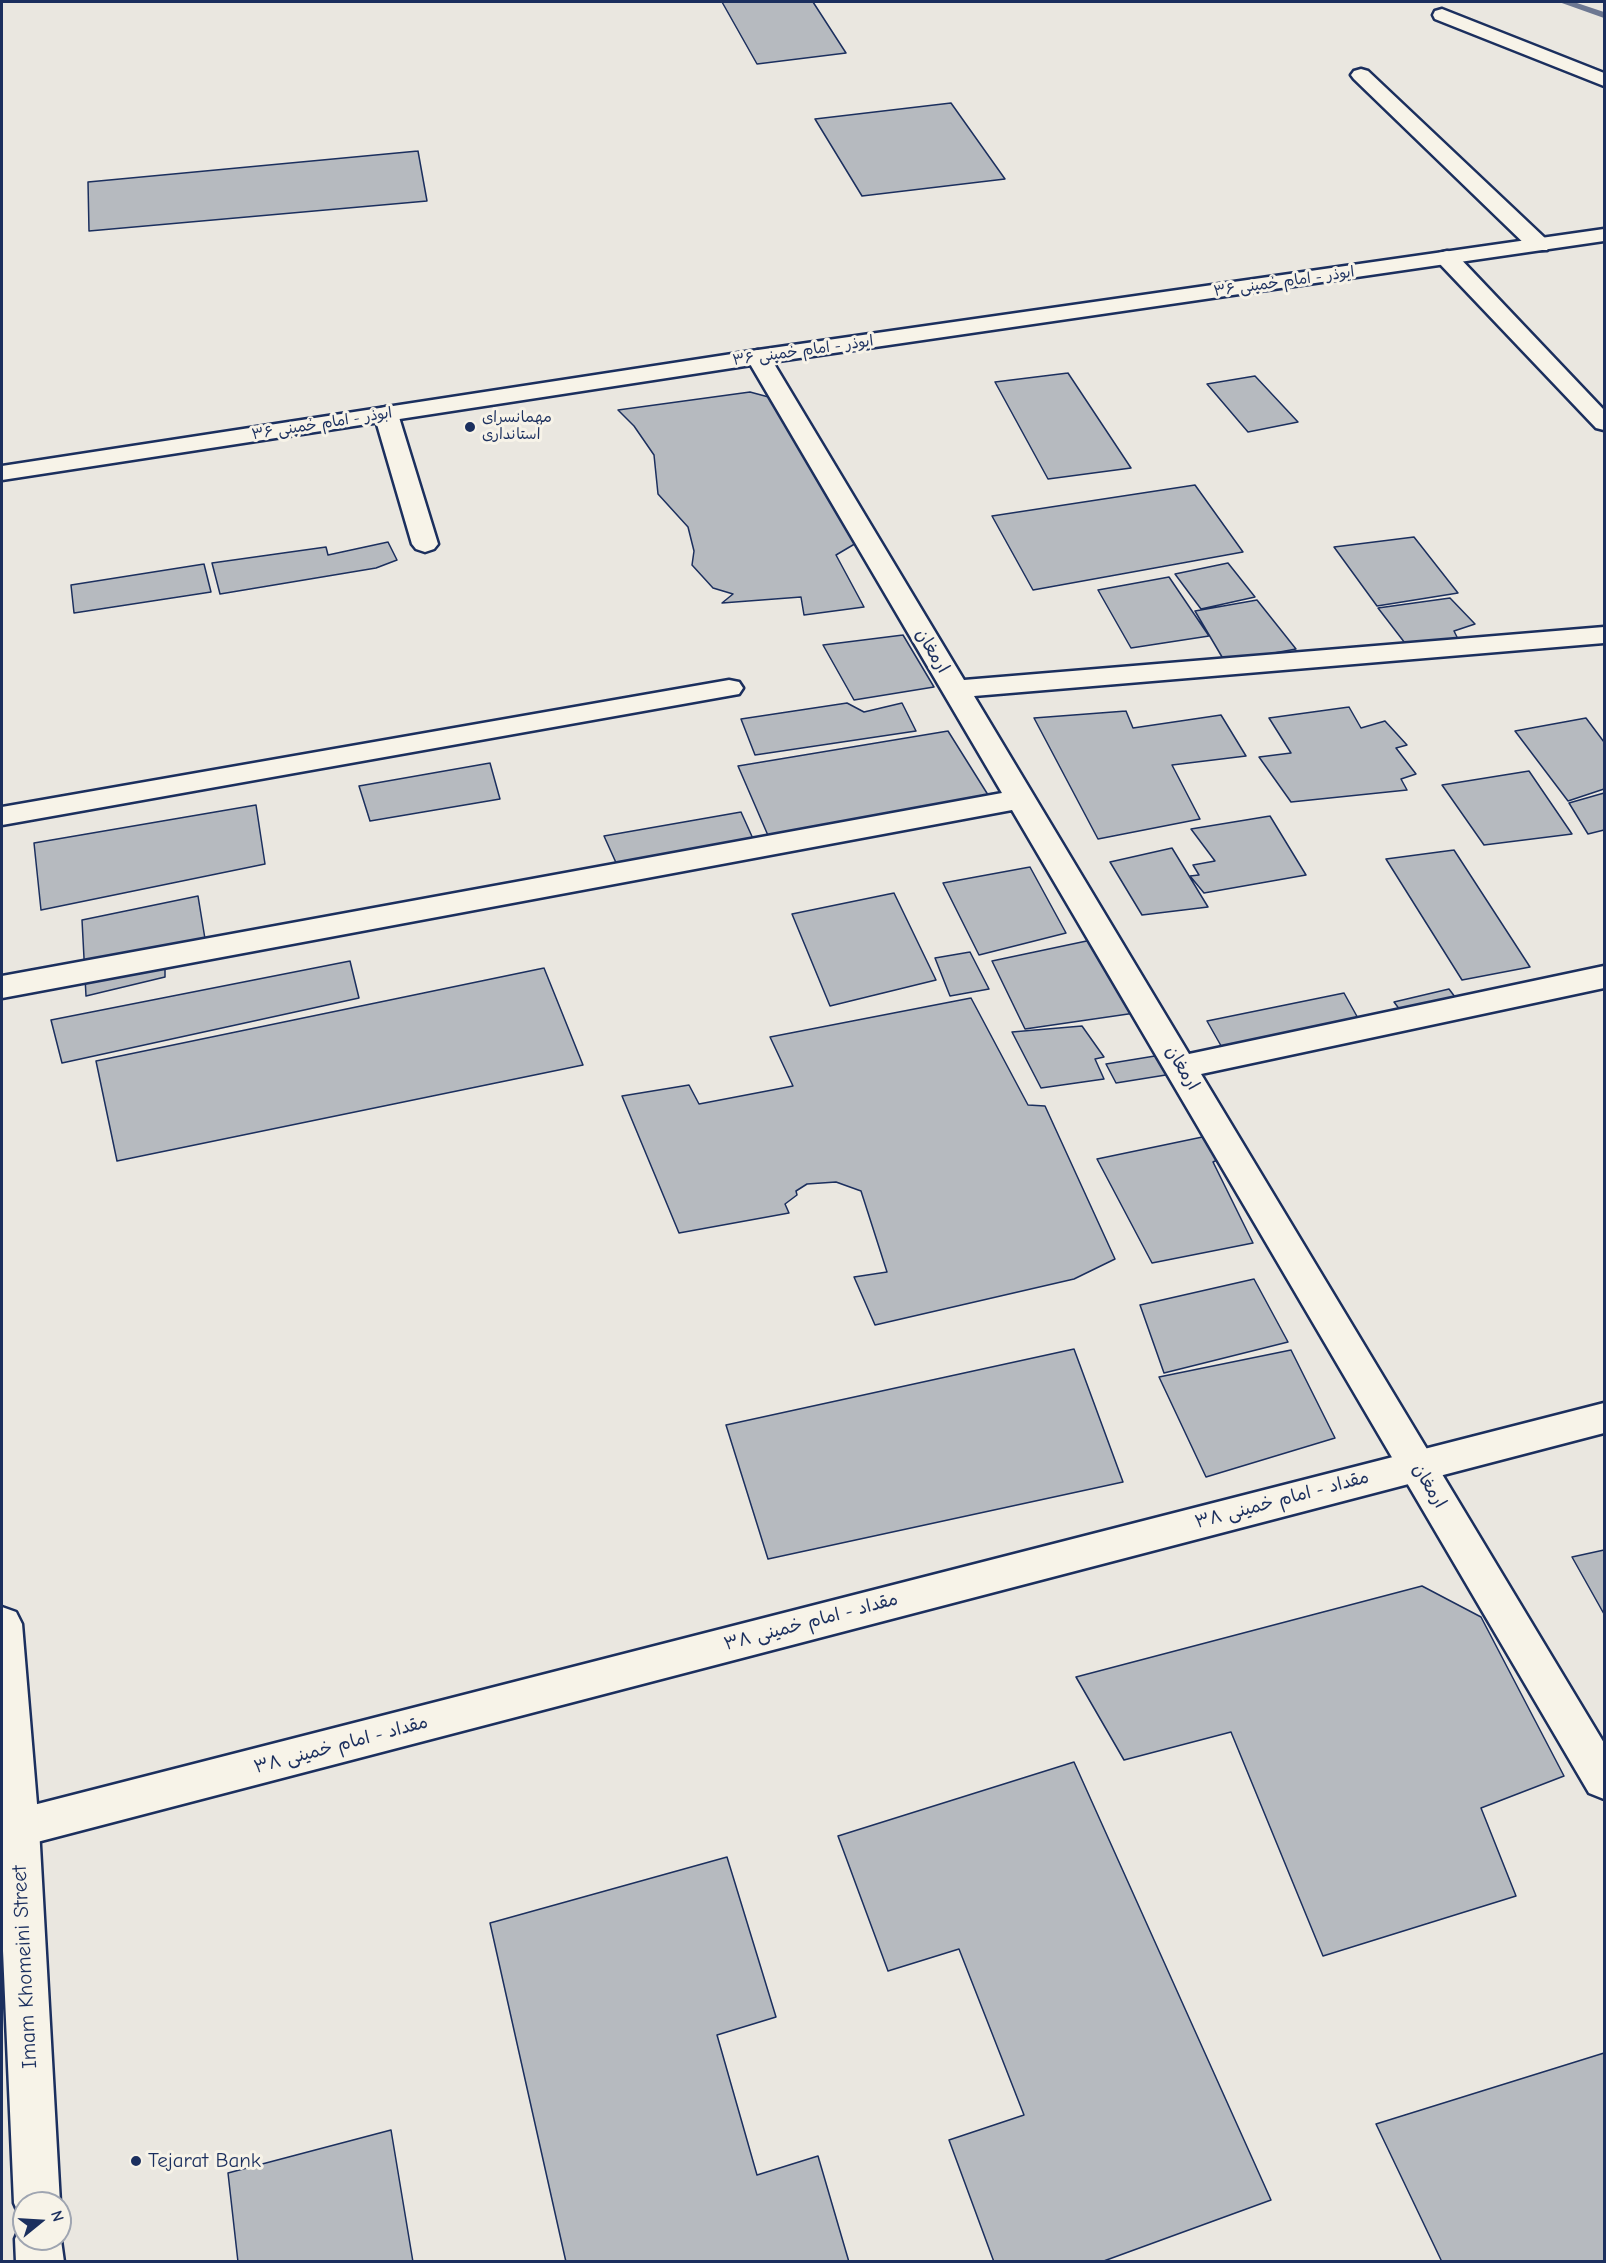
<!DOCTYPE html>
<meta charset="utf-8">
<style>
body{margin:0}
#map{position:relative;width:1606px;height:2263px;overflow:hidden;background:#eae7e0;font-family:"Comic Neue",sans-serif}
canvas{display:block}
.frame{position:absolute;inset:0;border:3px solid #1b2f5e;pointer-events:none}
.north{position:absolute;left:12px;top:2191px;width:60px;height:60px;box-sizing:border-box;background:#f7f3e8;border:2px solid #9fa5b1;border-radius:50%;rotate:72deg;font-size:16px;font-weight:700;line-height:24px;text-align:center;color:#1b2f5e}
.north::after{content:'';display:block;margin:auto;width:21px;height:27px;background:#1b2f5e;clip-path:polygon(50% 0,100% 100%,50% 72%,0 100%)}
</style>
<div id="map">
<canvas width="1606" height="2263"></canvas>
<div class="frame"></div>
<div class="north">N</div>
</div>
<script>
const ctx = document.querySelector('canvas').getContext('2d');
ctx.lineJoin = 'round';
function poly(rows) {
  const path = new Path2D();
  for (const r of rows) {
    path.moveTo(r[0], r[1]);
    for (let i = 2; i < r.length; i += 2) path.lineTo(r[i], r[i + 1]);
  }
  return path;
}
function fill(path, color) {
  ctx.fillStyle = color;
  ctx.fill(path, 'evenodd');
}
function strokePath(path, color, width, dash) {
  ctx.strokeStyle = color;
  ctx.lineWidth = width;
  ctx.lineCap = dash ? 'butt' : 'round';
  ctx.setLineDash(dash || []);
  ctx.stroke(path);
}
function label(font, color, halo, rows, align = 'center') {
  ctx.font = font + ' "Comic Neue","Playpen Sans Arabic",sans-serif';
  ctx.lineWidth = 6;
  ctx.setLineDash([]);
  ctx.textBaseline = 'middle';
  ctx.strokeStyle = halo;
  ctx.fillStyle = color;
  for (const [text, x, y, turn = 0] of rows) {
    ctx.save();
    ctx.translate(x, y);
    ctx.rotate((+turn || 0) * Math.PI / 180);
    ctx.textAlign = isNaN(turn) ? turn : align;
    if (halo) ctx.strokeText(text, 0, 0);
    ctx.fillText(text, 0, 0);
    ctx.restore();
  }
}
fill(poly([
 [1559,2,1574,2,1604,12,1604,18,1559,2]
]), '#6d7892');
const building = poly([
 [722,2,813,2,846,53,757,64,722,2],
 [951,103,1005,179,862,196,815,119,951,103],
 [418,151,427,201,89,231,88,182,418,151],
 [1068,373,1131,468,1048,479,995,382,1068,373],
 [1255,376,1298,422,1248,432,1207,384,1255,376],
 [750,392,776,399,858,542,836,555,864,607,804,615,801,597,722,603,733,594,713,588,692,565,694,551,688,527,658,494,654,455,634,426,618,410,750,392],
 [1195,485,1243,552,1033,590,992,516,1195,485],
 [1414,537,1458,593,1377,606,1334,547,1414,537],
 [388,542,397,560,376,568,220,594,212,563,326,547,328,555,388,542],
 [1228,563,1255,597,1201,609,1175,574,1228,563],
 [204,564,211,592,74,613,71,585,204,564],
 [1169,577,1209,636,1131,648,1098,590,1169,577],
 [1450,598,1475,624,1454,631,1460,643,1408,647,1378,608,1450,598],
 [1257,600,1296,649,1225,662,1195,611,1257,600],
 [903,635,934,687,854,700,823,645,903,635],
 [847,703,864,712,902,703,916,731,755,755,741,719,847,703],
 [1349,707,1361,728,1385,721,1407,745,1396,748,1416,774,1401,779,1407,790,1291,802,1259,757,1291,753,1269,718,1349,707],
 [1126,711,1133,728,1221,715,1246,756,1172,765,1200,819,1098,839,1034,718,1126,711],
 [1586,718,1604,742,1604,789,1568,801,1515,731,1586,718],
 [948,731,995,806,773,847,738,766,948,731],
 [490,763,500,799,370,821,359,786,490,763],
 [1529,771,1572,834,1484,845,1442,785,1529,771],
 [1604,793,1604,830,1588,834,1569,803,1604,793],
 [256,805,265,864,41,910,34,843,256,805],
 [741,812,759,852,622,876,604,836,741,812],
 [1270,816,1306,875,1204,893,1190,876,1199,875,1193,865,1215,861,1191,829,1270,816],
 [1172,848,1208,907,1142,915,1110,862,1172,848],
 [1454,850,1530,967,1462,980,1386,859,1454,850],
 [1030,867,1066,933,979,955,943,883,1030,867],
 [894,893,936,980,830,1006,792,914,894,893],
 [198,896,207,951,165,960,165,977,86,996,82,920,198,896],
 [1096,939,1142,1012,1025,1029,992,961,1096,939],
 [970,952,989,989,950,996,935,958,970,952],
 [350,961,359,998,62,1063,51,1020,350,961],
 [544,968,583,1065,117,1161,96,1061,544,968],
 [1449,989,1470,1017,1412,1026,1394,1002,1449,989],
 [1344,993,1369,1038,1233,1067,1207,1021,1344,993],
 [971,998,1028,1105,1045,1106,1115,1259,1074,1279,875,1325,854,1277,887,1272,861,1191,836,1182,807,1184,796,1191,797,1195,785,1204,789,1213,679,1233,622,1096,689,1085,699,1104,793,1086,770,1037,971,998],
 [1082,1026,1104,1057,1095,1059,1104,1079,1041,1088,1012,1032,1082,1026],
 [1161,1055,1172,1074,1116,1083,1106,1064,1161,1055],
 [1212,1135,1222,1158,1213,1162,1253,1243,1152,1263,1097,1159,1212,1135],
 [1254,1279,1288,1342,1164,1373,1140,1305,1254,1279],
 [1074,1349,1123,1482,768,1559,726,1425,1074,1349],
 [1291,1350,1335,1438,1206,1477,1159,1377,1291,1350],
 [1604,1550,1604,1614,1572,1557,1604,1550],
 [1422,1586,1481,1617,1564,1776,1481,1808,1516,1896,1323,1956,1231,1732,1124,1760,1076,1677,1422,1586],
 [1074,1762,1271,2200,1101,2262,994,2262,949,2140,1024,2115,959,1949,888,1971,838,1836,1074,1762],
 [727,1857,776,2017,717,2035,757,2175,818,2156,849,2262,566,2262,490,1923,727,1857],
 [1604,2053,1604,2262,1442,2262,1376,2124,1604,2053],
 [391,2130,413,2262,238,2262,228,2173,391,2130]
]);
fill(building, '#b6babf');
strokePath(building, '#1b2f5e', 1.5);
const street = poly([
 [1442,9,1604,73,1604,86,1435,19,1433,15,1435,11,1442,9],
 [1361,69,1368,71,1547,240,1550,245,1547,250,1531,250,1354,79,1351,75,1354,71,1361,69],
 [1447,251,1455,253,1604,410,1604,430,1596,428,1439,263,1436,258,1439,253,1447,251],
 [758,350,766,352,770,357,964,680,1604,627,1604,643,974,696,1189,1054,1604,966,1604,988,1201,1074,1604,1743,1604,1799,1589,1793,1012,810,2,998,2,976,1002,793,746,357,750,352,758,350],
 [386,407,394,409,398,414,438,544,434,549,425,552,416,549,412,544,374,414,378,409,386,407],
 [729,680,739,682,743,688,739,694,2,825,2,807,729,680]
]);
const secondary = poly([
 [1604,229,1604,241,758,364,2,480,2,466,758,350,1604,229],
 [1604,1403,1604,1433,18,1847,3,1842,2,1838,3,1814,18,1809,1604,1403]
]);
const primary = poly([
 [2,1607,16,1612,22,1624,39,1828,60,2203,24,2203,24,2221,21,2219,14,2203,2,1928,2,1607],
 [22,2222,24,2239,60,2239,60,2233,64,2262,16,2262,15,2239,22,2222]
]);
strokePath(street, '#1b2f5e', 5);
strokePath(secondary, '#1b2f5e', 5);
strokePath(primary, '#1b2f5e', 5);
fill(street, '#f7f3e8');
fill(secondary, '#f7f3e8');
fill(primary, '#f7f3e8');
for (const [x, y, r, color] of [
 [470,427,6,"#1b2f5e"],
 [136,2161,6,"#1b2f5e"]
]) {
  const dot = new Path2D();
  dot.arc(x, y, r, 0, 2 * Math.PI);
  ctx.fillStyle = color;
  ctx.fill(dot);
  strokePath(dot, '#f7f3e8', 2);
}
label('15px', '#1b2f5e', '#f7f3e8', [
 ["ابوذر - امام خمینی ۳۶",1284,282,-8],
 ["ابوذر - امام خمینی ۳۶",803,351,-8],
 ["ابوذر - امام خمینی ۳۶",322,424,-9]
]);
label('15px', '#1b2f5e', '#f7f3e8', [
 ["مهمانسرای",482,418],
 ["استانداری",482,435]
], 'left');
label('18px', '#1b2f5e', '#f7f3e8', [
 ["ارمغان",932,651,59],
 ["ارمغان",1182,1068,59],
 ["ارمغان",1429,1486,59],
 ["مقداد - امام خمینی ۳۸",1282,1500,-15],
 ["مقداد - امام خمینی ۳۸",811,1622,-15],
 ["مقداد - امام خمینی ۳۸",341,1745,-15]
]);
label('21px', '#1b2f5e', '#f7f3e8', [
 ["Imam Khomeini Street",25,1967,-93]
]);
label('21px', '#1b2f5e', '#f7f3e8', [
 ["Tejarat Bank",148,2161]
], 'left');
</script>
